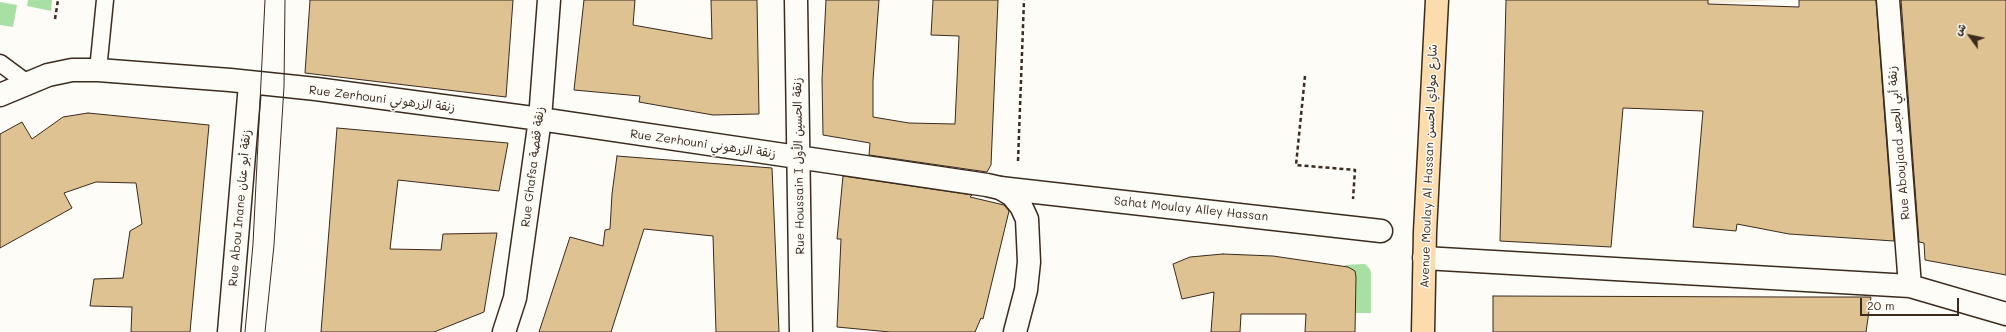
<!DOCTYPE html>
<meta charset="utf-8">
<style>
body{margin:0}
#map{position:relative;width:2006px;height:332px;overflow:hidden;background:#fdfcf7;font-family:Mali,"Playpen Sans Arabic",sans-serif}
canvas{display:block}
.north{position:absolute;left:1950px;top:16px;width:40px;height:40px;-webkit-text-stroke:3px #fdfcf7;paint-order:stroke;rotate:303deg;font-size:11px;font-weight:700;line-height:16px;text-align:center;color:#3b2a1e}
.north::after{content:'';display:block;margin:auto;width:14px;height:18px;background:#3b2a1e;clip-path:polygon(50% 0,100% 100%,50% 72%,0 100%)}
.scale{position:absolute;left:1860px;top:298px;width:99px;height:18px;box-sizing:border-box;border:2px solid #3b2a1e;border-top:0;padding-left:5px;font-size:12px;line-height:14px;white-space:nowrap;color:#3b2a1e;-webkit-text-stroke:3px #fdfcf7;paint-order:stroke}
</style>
<div id="map">
<canvas width="2006" height="332"></canvas>
<div class="north">ش</div>
<div class="scale">20 m</div>
</div>
<script>
const ctx = document.querySelector('canvas').getContext('2d');
ctx.lineJoin = 'round';
function fill(path, color) {
  ctx.fillStyle = color;
  ctx.fill(path, 'evenodd');
}
function poly(rows) {
  const path = new Path2D();
  for (const r of rows) {
    path.moveTo(r[0], r[1]);
    for (let i = 2; i < r.length; i += 2) path.lineTo(r[i], r[i + 1]);
  }
  return path;
}
function strokePath(path, color, width, dash) {
  ctx.strokeStyle = color;
  ctx.lineWidth = width;
  ctx.lineCap = dash ? 'butt' : 'round';
  ctx.setLineDash(dash || []);
  ctx.stroke(path);
}
function label(font, color, halo, rows, align = 'center') {
  ctx.font = font + ' Mali,"Playpen Sans Arabic",sans-serif';
  ctx.lineWidth = 3;
  ctx.setLineDash([]);
  ctx.textBaseline = 'middle';
  ctx.strokeStyle = halo;
  ctx.fillStyle = color;
  for (const [text, x, y, turn = 0] of rows) {
    ctx.save();
    ctx.translate(x, y);
    ctx.rotate((+turn || 0) * Math.PI / 180);
    ctx.textAlign = isNaN(turn) ? turn : align;
    if (halo) ctx.strokeText(text, 0, 0);
    ctx.fillText(text, 0, 0);
    ctx.restore();
  }
}
fill(poly([
 [1708,0,1782,0,1708,4]
]), '#f4ebd9');
fill(poly([
 [28,0,52,0,51,11,27,6],
 [0,2,17,5,13,27,0,25],
 [1365,264,1370,269,1371,273,1371,313,1356,313,1355,273,1344,265]
]), '#a8dfa2');
const building = poly([
 [310,0,513,0,506,97,305,73,310,0],
 [584,0,635,0,633,25,712,39,711,0,757,0,759,114,713,115,639,102,640,96,574,90,584,0],
 [826,0,879,0,873,80,873,117,909,123,955,124,959,36,931,35,933,0,998,0,991,165,987,172,869,155,870,143,823,135,822,79,826,0],
 [1506,0,1708,0,1708,4,1799,7,1799,0,1876,0,1894,241,1789,234,1737,224,1736,231,1693,227,1703,111,1623,108,1611,247,1500,241,1506,0],
 [1901,0,2006,0,2006,275,1925,260,1924,243,1919,242,1901,0],
 [88,113,209,125,190,332,131,332,132,307,90,306,94,279,123,278,130,231,142,224,136,183,96,182,64,193,72,208,0,248,0,134,22,122,32,139,63,117,88,113],
 [337,128,508,143,499,191,398,180,390,249,441,250,443,234,497,233,484,312,434,332,321,332,337,128],
 [617,156,772,168,779,332,716,332,713,236,644,229,611,332,539,332,570,237,603,246,605,230,610,229,612,194,617,156],
 [843,176,972,195,970,197,1004,205,1009,211,983,319,981,318,975,332,890,332,837,327,841,239,837,239,843,176],
 [1223,254,1273,256,1348,267,1355,271,1356,277,1355,332,1305,332,1306,314,1241,314,1240,332,1211,332,1214,292,1182,299,1173,264,1190,257,1223,254],
 [1493,296,1789,297,1871,297,1866,332,1493,332,1493,296]
]);
fill(building, '#dec292');
strokePath(building, '#3b2a1e', 1);
const service = poly([
 [0,63,27,83],
 [98,70,105,0]
]);
const pedestrian = poly([
 [1000,188,1381,231]
]);
const minor = poly([
 [796,0,801,332],
 [1888,0,1910,286],
 [0,95,48,75,72,70,98,70,230,80,316,89,540,119,987,185,1000,188,1012,195,1021,206,1027,219,1029,262,1026,290,1015,332],
 [1424,258,1910,286,2006,314],
 [229,332,250,84],
 [504,332,515,298,540,119,549,0]
]);
const primary = poly([
 [1423,332,1425,232,1437,0]
]);
strokePath(service, '#3b2a1e', 19);
strokePath(pedestrian, '#3b2a1e', 25);
strokePath(minor, '#3b2a1e', 25);
strokePath(primary, '#3b2a1e', 25);
strokePath(poly([
 [55,19,58,0],
 [1305,76,1296,165,1355,170,1353,199],
 [1018,161,1024,0]
]), '#3b2a1e', 2.5, [4, 3]);
strokePath(service, '#fdfcf7', 16);
strokePath(pedestrian, '#fdfcf7', 22);
strokePath(minor, '#fdfcf7', 22);
strokePath(primary, '#fcdcac', 22);
strokePath(poly([
 [245,332,253,244,265,0],
 [265,332,274,245,284,87,285,0]
]), '#3b2a1e', 1);
label('12px', '#3b2a1e', '#fdfcf7', [
 ["Rue Zerhouni زنقة الزرهوني",382,99,7],
 ["Rue Aboujaad زنقة أبي الجعد",1899,143,-95],
 ["Rue Zerhouni زنقة الزرهوني",703,144,8],
 ["Rue Houssain I زنقة الحسين الأول",799,166,-91],
 ["Avenue Moulay Al Hassan شارع مولاي الحسن",1429,166,-88],
 ["Rue Ghafsa زنقة قفصة",533,167,-83],
 ["Rue Abou Inane زنقة أبو عنان",240,208,-85],
 ["Sahat Moulay Alley Hassan",1191,209,6]
]);
</script>
